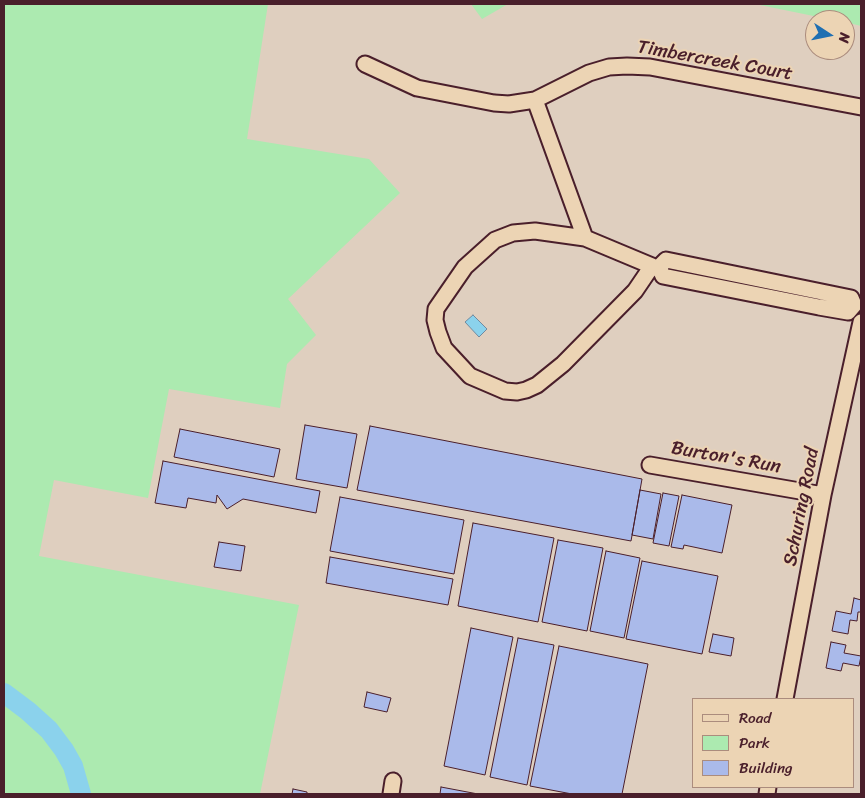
<!DOCTYPE html>
<style>
body{margin:0}
#map{position:relative;width:865px;height:798px;overflow:hidden;background:#dfcfbf;font-family:Sriracha,sans-serif}
canvas{display:block}
.frame{position:absolute;inset:0;border:5px solid #4a1f2b;pointer-events:none}
.legend{position:absolute;left:692px;top:698px;width:162px;height:90px;box-sizing:border-box;background:#ecd4b4;border:1px solid #ab8c7d;margin:0;padding:6px 9px;list-style:none;font-size:15px;color:#4a1f2b}
.legend li{display:flex;align-items:center;gap:10px;height:25px}
.legend b{width:25px;border:1px solid #ab8c7d}
.north{position:absolute;left:805px;top:10px;width:50px;height:50px;box-sizing:border-box;background:#ecd4b4;border:1px solid #ab8c7d;border-radius:50%;rotate:101deg;font-size:14px;font-weight:700;line-height:20px;text-align:center;color:#4a1f2b}
.north::after{content:'';display:block;margin:auto;width:18px;height:22px;background:#1f6fb2;clip-path:polygon(50% 0,100% 100%,50% 72%,0 100%)}
</style>
<div id="map">
<canvas width="865" height="798"></canvas>
<div class="frame"></div>
<ul class="legend">
<li><b style="height:6px;background:#ecd4b4"></b>Road</li>
<li><b style="height:14px;background:#aceab0"></b>Park</li>
<li><b style="height:14px;background:#aabaea"></b>Building</li>
</ul>
<div class="north">N</div>
</div>
<script>
const ctx = document.querySelector('canvas').getContext('2d');
ctx.lineJoin = 'round';
function fill(path, color) {
  ctx.fillStyle = color;
  ctx.fill(path, 'evenodd');
}
function poly(rows) {
  const path = new Path2D();
  for (const r of rows) {
    path.moveTo(r[0], r[1]);
    for (let i = 2; i < r.length; i += 2) path.lineTo(r[i], r[i + 1]);
  }
  return path;
}
function strokePath(path, color, width, dash) {
  ctx.strokeStyle = color;
  ctx.lineWidth = width;
  ctx.lineCap = dash ? 'butt' : 'round';
  ctx.setLineDash(dash || []);
  ctx.stroke(path);
}
function label(font, color, halo, rows, align = 'center') {
  ctx.font = font + ' Sriracha,sans-serif';
  ctx.lineWidth = 4;
  ctx.setLineDash([]);
  ctx.textBaseline = 'middle';
  ctx.strokeStyle = halo;
  ctx.fillStyle = color;
  for (const [text, x, y, turn = 0] of rows) {
    ctx.save();
    ctx.translate(x, y);
    ctx.rotate((+turn || 0) * Math.PI / 180);
    ctx.textAlign = isNaN(turn) ? turn : align;
    if (halo) ctx.strokeText(text, 0, 0);
    ctx.fillText(text, 0, 0);
    ctx.restore();
  }
}
fill(poly([
 [4,4,268,4,247,139,369,159,400,193,288,299,316,335,287,364,280,408,169,389,148,498,54,480,39,556,299,605,260,794,4,794],
 [471,4,508,4,482,19],
 [755,4,861,4,861,26,845,22,845,20,833,20]
]), '#aceab0');
const water = poly([
 [473,315,487,329,479,337,465,322,473,315]
]);
fill(water, '#8bd2ec');
strokePath(water, '#718a9f', 1);
strokePath(poly([
 [4,693,28,711,49,730,64,750,73,766,81,794]
]), '#8bd2ec', 20);
const building = poly([
 [305,425,357,434,347,488,296,479,305,425],
 [370,426,642,479,631,541,357,490,370,426],
 [180,429,280,449,274,477,174,457,180,429],
 [163,461,320,491,316,513,243,499,227,509,217,495,216,503,188,498,186,508,155,503,163,461],
 [640,490,661,494,653,539,632,535,640,490],
 [663,493,679,496,669,546,653,543,663,493],
 [682,495,732,505,722,553,684,545,683,549,671,547,682,495],
 [340,497,464,520,454,574,330,551,340,497],
 [473,523,554,538,538,622,458,606,473,523],
 [558,540,603,548,587,631,542,622,558,540],
 [219,542,245,546,241,571,214,567,219,542],
 [606,551,640,558,624,638,590,631,606,551],
 [330,557,453,579,448,605,326,583,330,557],
 [642,561,718,576,702,654,626,639,642,561],
 [854,598,861,600,861,612,858,612,857,621,850,620,848,634,832,631,836,611,851,614,854,598],
 [471,628,513,637,485,775,444,766,471,628],
 [713,634,734,638,731,656,709,652,713,634],
 [518,638,554,645,527,785,490,777,518,638],
 [831,642,846,645,844,653,861,656,859,666,843,663,841,671,826,668,831,642],
 [559,646,648,664,622,794,572,794,530,786,559,646],
 [367,692,391,698,387,712,364,707,367,692],
 [441,787,478,794,440,794,441,787],
 [293,789,307,792,307,794,292,794,293,789]
]);
fill(building, '#aabaea');
strokePath(building, '#4a1f2b', 1);
const minor = poly([
 [365,64,417,88,494,103,509,104,535,100,589,73,609,67,627,66,650,67,861,107],
 [535,100,585,238],
 [535,231,585,238,652,266,635,291,563,364,537,385,526,390,517,392,505,391,470,376,444,348,438,332,435,320,436,309,465,267,495,240,513,233,535,231],
 [659,267,666,260,851,298,854,305],
 [659,267,663,276,819,307,848,312,854,305],
 [650,465,823,495],
 [785,699,823,495,861,322],
 [391,794,393,781],
 [767,794,768,787]
]);
strokePath(minor, '#4a1f2b', 19);
strokePath(minor, '#ecd4b4', 15);
label('19px', '#4a1f2b', '#ecd4b4', [
 ["Timbercreek Court",715,61,10],
 ["Burton's Run",726,458,10],
 ["Schuring Road",802,507,-79]
]);
</script>
